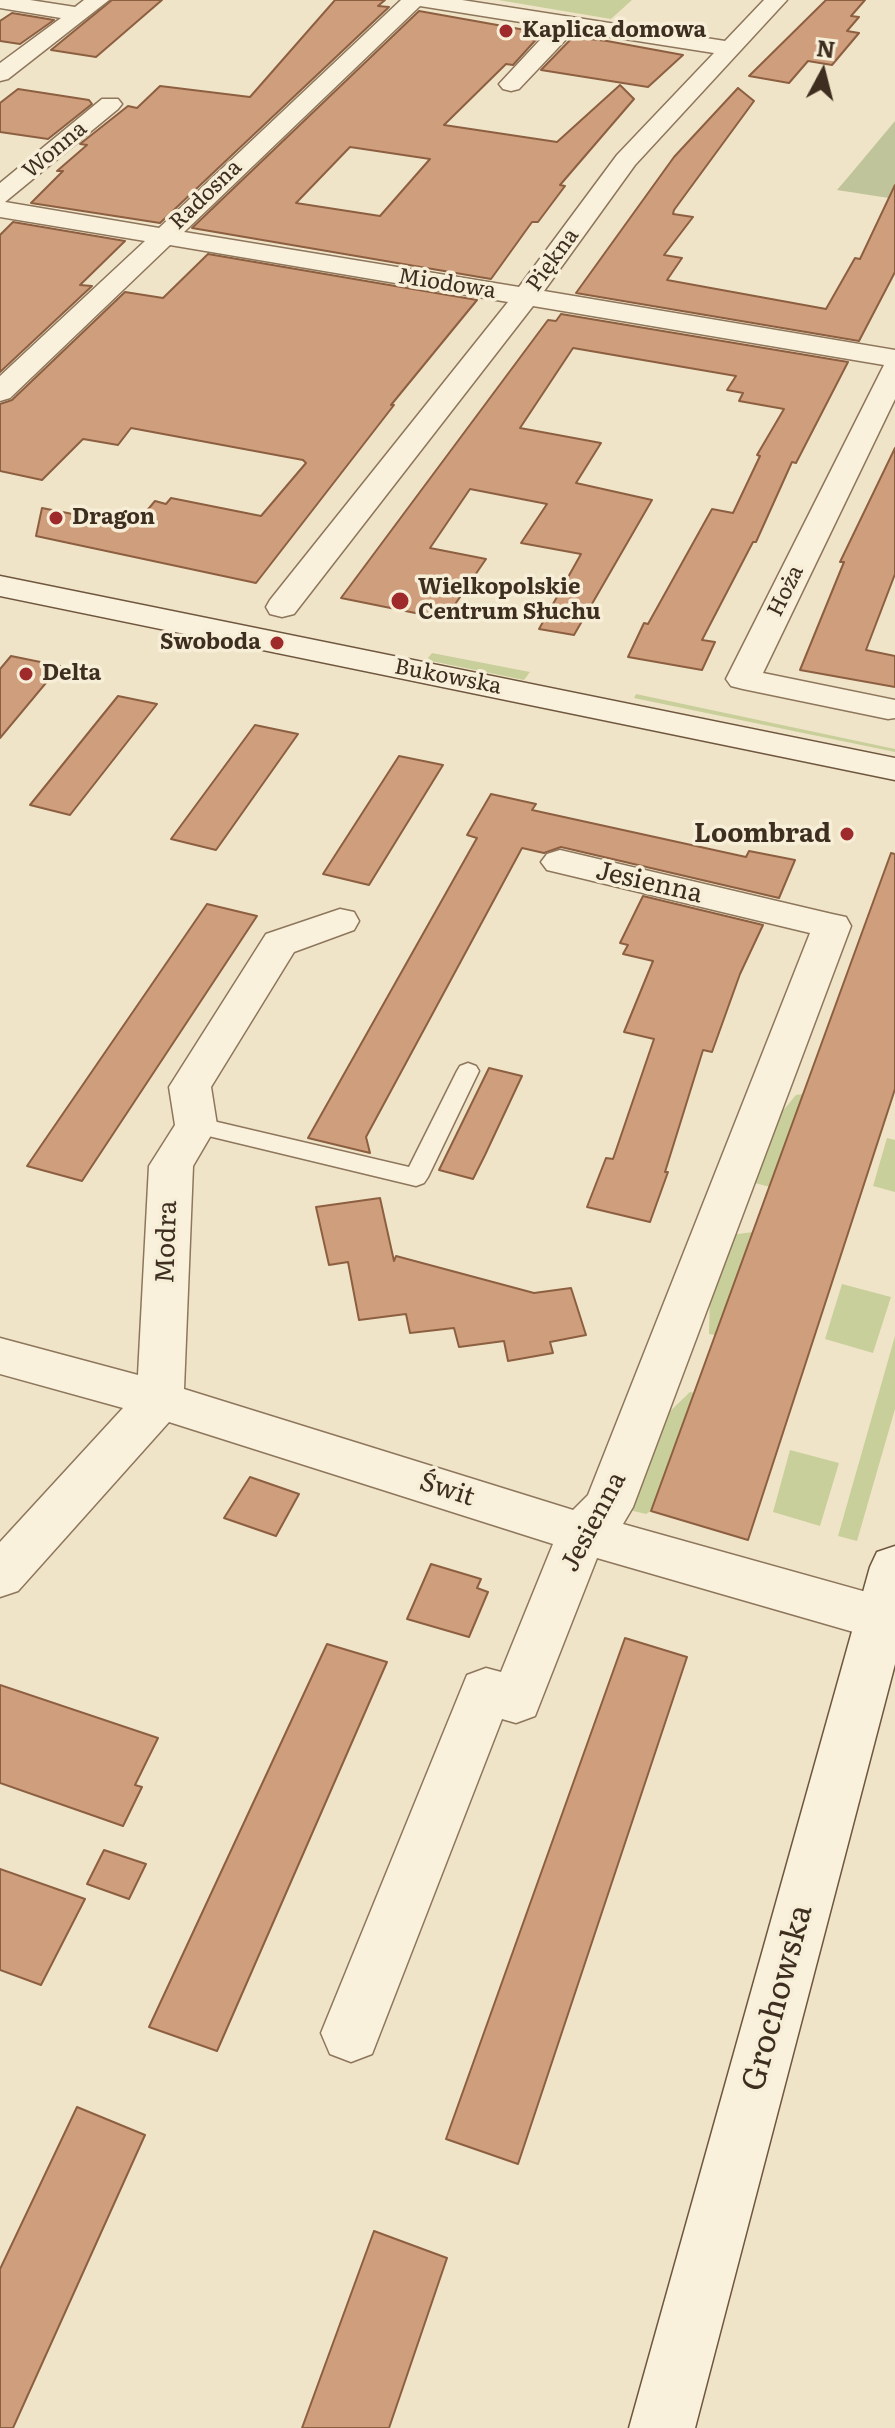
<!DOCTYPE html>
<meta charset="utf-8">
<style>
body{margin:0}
#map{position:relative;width:895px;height:2428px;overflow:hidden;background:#f0e4c8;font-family:Literata,serif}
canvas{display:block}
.north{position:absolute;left:783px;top:32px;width:80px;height:80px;-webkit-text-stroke:6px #f7eed8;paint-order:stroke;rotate:7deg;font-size:22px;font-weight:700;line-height:32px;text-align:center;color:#3d2e20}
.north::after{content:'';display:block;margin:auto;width:28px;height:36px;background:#3d2e20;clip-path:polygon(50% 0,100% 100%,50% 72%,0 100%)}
</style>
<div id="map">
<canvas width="895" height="2428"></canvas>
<div class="north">N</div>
</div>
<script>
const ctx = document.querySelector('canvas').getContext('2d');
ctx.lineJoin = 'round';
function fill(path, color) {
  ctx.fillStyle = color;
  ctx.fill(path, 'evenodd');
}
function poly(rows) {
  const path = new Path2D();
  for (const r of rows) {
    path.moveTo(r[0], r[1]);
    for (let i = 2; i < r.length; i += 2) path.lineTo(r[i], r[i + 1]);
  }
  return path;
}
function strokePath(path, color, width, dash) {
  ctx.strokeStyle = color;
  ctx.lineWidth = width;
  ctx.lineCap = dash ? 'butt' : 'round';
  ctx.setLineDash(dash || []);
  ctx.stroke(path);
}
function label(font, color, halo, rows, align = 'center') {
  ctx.font = font + ' Literata,serif';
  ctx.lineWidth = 7;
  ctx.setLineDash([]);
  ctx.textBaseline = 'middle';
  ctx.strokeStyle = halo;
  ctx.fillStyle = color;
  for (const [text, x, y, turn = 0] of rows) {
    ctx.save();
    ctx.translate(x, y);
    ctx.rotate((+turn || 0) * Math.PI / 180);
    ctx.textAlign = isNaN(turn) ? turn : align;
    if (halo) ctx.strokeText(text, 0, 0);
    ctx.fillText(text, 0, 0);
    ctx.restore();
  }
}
fill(poly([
 [498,0,632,0,611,19],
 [432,653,530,672,524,680,431,661,428,658],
 [636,694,895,749,895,752,634,698],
 [803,1094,770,1187,751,1182,771,1125,796,1095],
 [887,1138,895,1140,895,1192,873,1186],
 [753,1232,715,1335,709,1334,710,1293,730,1235],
 [842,1284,891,1297,873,1353,825,1339],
 [895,1336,895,1409,857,1541,838,1536],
 [690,1392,695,1393,651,1511,646,1514,629,1510,663,1418],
 [790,1450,839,1463,820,1526,773,1512]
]), '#c9cf9b');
fill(poly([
 [895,121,895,199,837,190,849,176]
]), '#bfc49a');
const building = poly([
 [112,0,162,0,96,57,51,50,112,0],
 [335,0,385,0,378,6,389,7,160,223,31,203,63,171,57,171,87,145,80,144,128,106,137,108,160,86,250,97,335,0],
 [826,0,865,0,851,16,859,17,847,31,859,33,832,65,808,61,789,83,749,76,826,0],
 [419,11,542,33,513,65,506,64,444,125,557,142,620,85,634,99,560,185,565,186,538,222,532,222,491,279,192,228,419,11],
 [350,147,430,159,380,216,296,203,350,147],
 [12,13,54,20,20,44,0,41,0,21,12,13],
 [573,37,607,41,683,55,648,87,541,70,573,37],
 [738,88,754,101,674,210,673,214,693,217,664,255,682,258,667,280,826,309,855,258,860,259,895,185,895,272,859,341,576,293,674,157,738,88],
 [18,89,89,100,92,104,48,139,0,132,0,103,18,89],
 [13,222,125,241,80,285,92,286,0,372,0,235,13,222],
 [208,254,477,300,391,405,394,405,256,583,36,536,42,508,134,526,155,501,166,504,171,498,261,516,306,463,303,460,131,428,118,445,83,439,42,480,0,471,0,404,12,400,125,292,163,298,208,254],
 [561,314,848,362,796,463,792,462,756,542,753,542,702,640,715,642,702,670,628,657,644,623,648,624,712,509,733,513,760,456,757,455,784,409,739,401,743,393,727,390,736,376,573,348,520,428,601,443,576,483,652,500,574,635,539,629,581,554,521,543,547,504,470,489,430,548,486,559,445,619,341,598,548,320,556,321,561,314],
 [895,448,895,574,866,650,895,656,895,687,800,670,844,562,840,562,895,448],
 [11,656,60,666,0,738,0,669,11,656],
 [118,696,157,704,70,815,30,805,118,696],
 [255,725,298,734,216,850,171,839,255,725],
 [399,756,443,765,369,885,323,874,399,756],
 [491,794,536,804,532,810,746,857,749,851,795,860,779,898,561,847,544,853,522,848,366,1137,370,1153,308,1138,477,838,467,835,491,794],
 [891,853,895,854,895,1089,748,1540,651,1511,891,853],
 [643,896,763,925,740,974,712,1052,703,1050,665,1172,668,1172,650,1222,587,1207,606,1158,613,1159,654,1039,624,1032,653,961,623,954,628,945,620,943,643,896],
 [207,904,257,916,82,1181,27,1166,207,904],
 [489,1068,522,1076,485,1155,473,1179,439,1170,489,1068],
 [380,1198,394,1261,396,1256,534,1293,571,1288,586,1335,550,1342,553,1353,508,1361,504,1341,459,1347,454,1328,410,1333,406,1314,359,1320,348,1262,329,1265,316,1207,380,1198],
 [250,1477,299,1494,276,1536,224,1518,250,1477],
 [431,1564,481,1579,477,1588,488,1592,469,1637,407,1619,431,1564],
 [625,1638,687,1657,518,2164,446,2139,625,1638],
 [327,1644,387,1662,217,2051,149,2027,327,1644],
 [0,1685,158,1738,135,1785,142,1787,123,1826,0,1783,0,1685],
 [104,1850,146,1864,129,1899,87,1884,104,1850],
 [0,1869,85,1899,41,1985,0,1970,0,1869],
 [77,2107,145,2135,13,2428,0,2428,0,2269,77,2107],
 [374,2231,447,2258,389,2428,302,2428,374,2231]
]);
fill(building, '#cf9f7d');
strokePath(building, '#8d5f41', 2);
const lane = poly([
 [468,1063,476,1066,479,1071,428,1177,424,1183,416,1186,196,1133,188,1131,184,1125,188,1119,196,1117,409,1167,457,1071,460,1066,468,1063]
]);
const street = poly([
 [0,0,30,0,75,7,84,0,109,0,8,79,0,81,0,63,61,18,0,8,0,0],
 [401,0,462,0,725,41,764,0,787,0,635,165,544,291,895,350,895,399,763,673,895,700,895,718,888,719,743,689,731,686,726,679,884,365,533,306,294,614,282,617,270,614,266,607,270,600,508,302,170,245,10,398,0,401,0,376,145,241,0,217,0,183,102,99,118,99,122,104,118,109,5,202,159,228,401,0],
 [420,6,552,27,499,84,503,89,511,91,519,89,574,31,714,53,617,155,519,287,184,232,420,6],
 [560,850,832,914,846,917,851,926,633,1507,623,1524,895,1600,895,1644,597,1558,535,1716,516,1723,502,1719,372,2054,351,2062,330,2054,321,2033,467,1675,486,1668,501,1672,553,1544,169,1422,18,1591,0,1597,0,1542,123,1408,0,1374,0,1338,138,1375,149,1166,175,1125,169,1087,266,934,340,909,354,912,359,921,354,930,294,952,211,1087,217,1125,193,1166,184,1389,573,1510,588,1495,810,933,547,870,541,862,547,854,560,850]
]);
const secondary = poly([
 [0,576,895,758,895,780,0,596,0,576],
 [895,1546,895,1664,695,2428,629,2428,870,1567,877,1552,895,1546]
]);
strokePath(lane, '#8d765c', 3);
strokePath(street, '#8d765c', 3);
strokePath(secondary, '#6f573f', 3);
fill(lane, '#faf1dc');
fill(street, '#faf1dc');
fill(secondary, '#faf1dc');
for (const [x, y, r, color] of [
 [506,31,8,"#9e2a2b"],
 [56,518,8,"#9e2a2b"],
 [400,601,10,"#9e2a2b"],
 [277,643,8,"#9e2a2b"],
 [26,674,8,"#9e2a2b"],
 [847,834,8,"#9e2a2b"]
]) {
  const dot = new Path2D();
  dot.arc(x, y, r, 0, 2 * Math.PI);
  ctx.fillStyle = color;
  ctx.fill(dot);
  strokePath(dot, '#f7eed8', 3);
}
label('bold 22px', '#3d2e20', '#f7eed8', [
 ["Kaplica domowa",522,31],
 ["Dragon",72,518],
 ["Wielkopolskie",418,588],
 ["Centrum Słuchu",418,613],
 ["Swoboda",261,643,"right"],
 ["Delta",42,674]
], 'left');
label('22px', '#3d2e20', '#f7eed8', [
 ["Wonna",55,150,-40],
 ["Radosna",206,195,-44],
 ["Piękna",553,260,-54],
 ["Miodowa",447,284,9],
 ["Hoża",786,591,-64],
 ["Bukowska",448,677,11]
]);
label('bold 26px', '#3d2e20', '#f7eed8', [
 ["Loombrad",831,834]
], 'right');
label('26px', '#3d2e20', '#f7eed8', [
 ["Jesienna",649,883,13],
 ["Modra",167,1242,-88],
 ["Świt",447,1490,18],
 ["Jesienna",594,1522,-62]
]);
label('32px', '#3d2e20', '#f7eed8', [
 ["Grochowska",778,1998,-75]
]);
</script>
